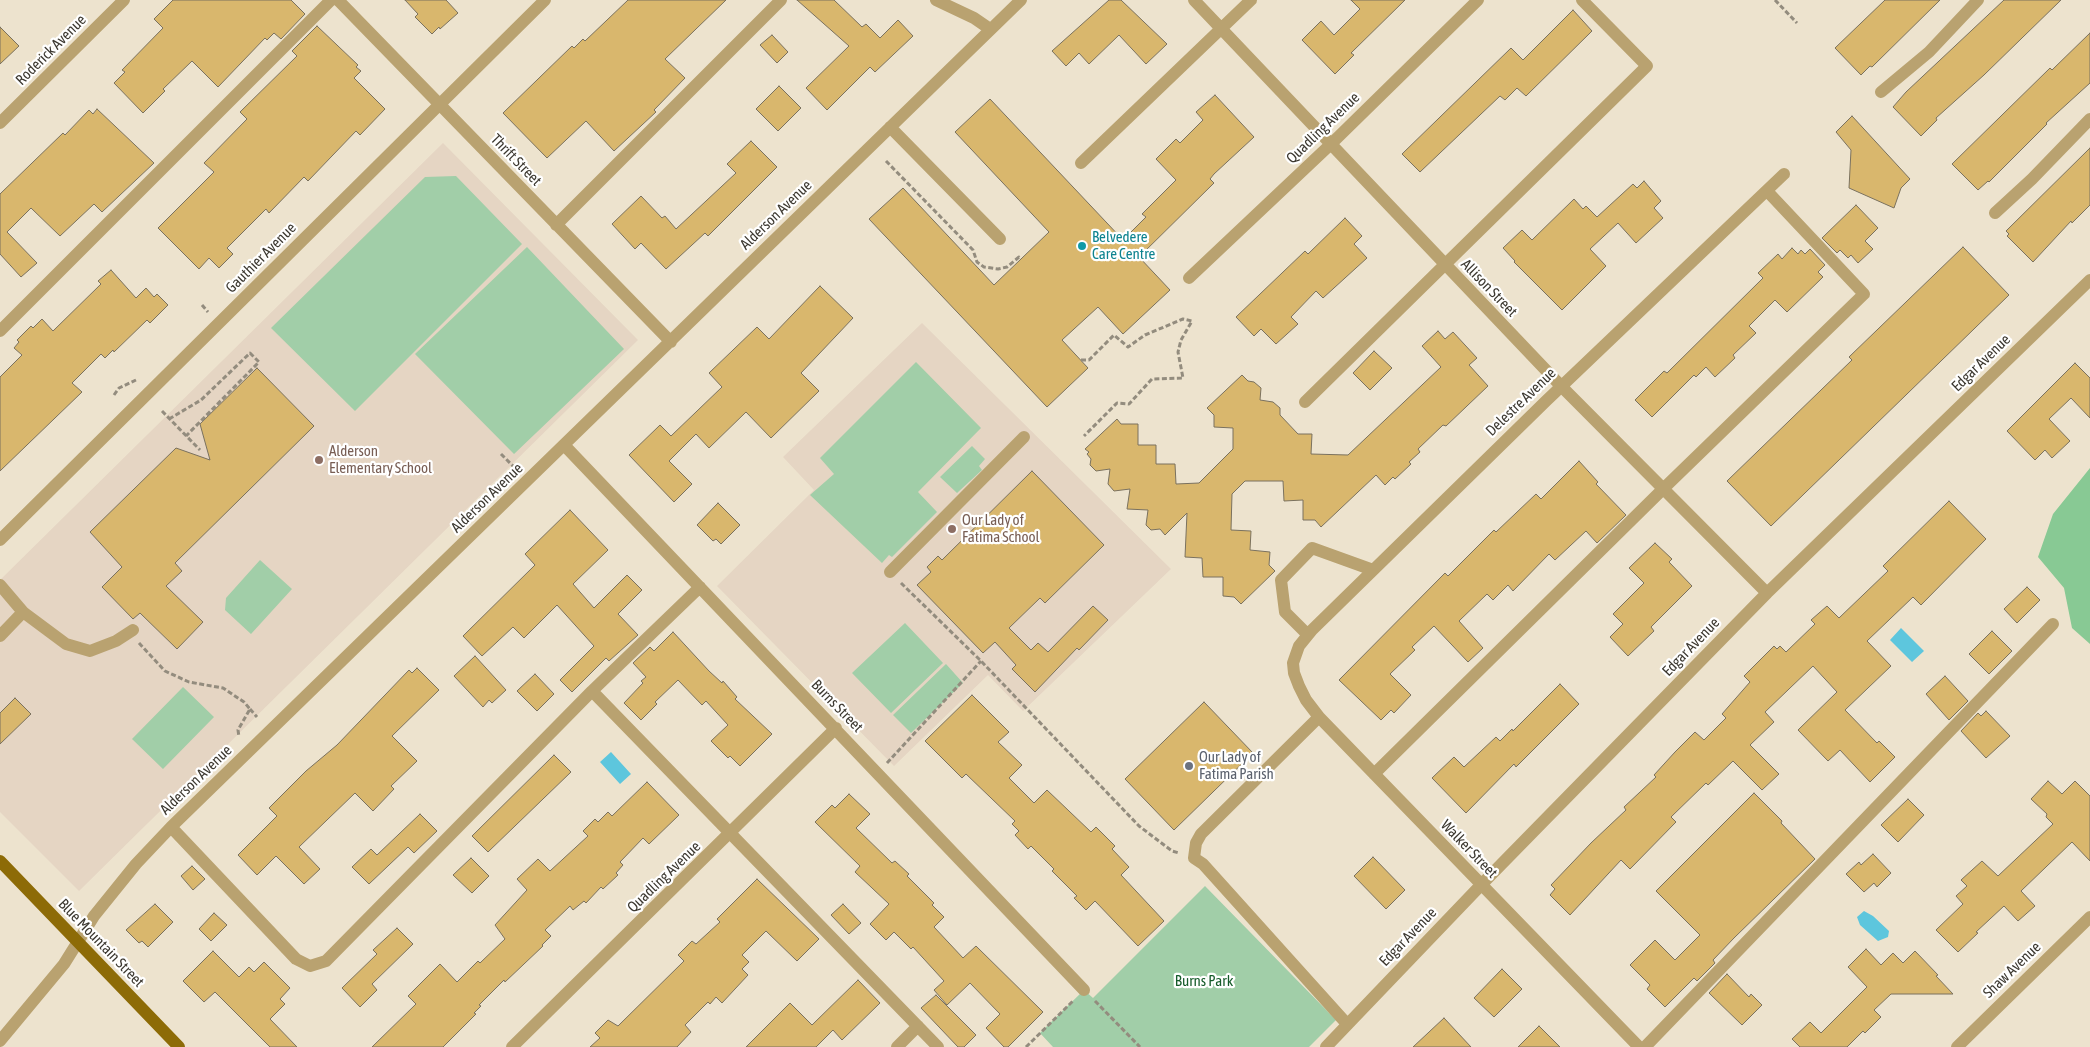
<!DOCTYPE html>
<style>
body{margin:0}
canvas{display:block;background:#ede3ce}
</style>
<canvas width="2090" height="1047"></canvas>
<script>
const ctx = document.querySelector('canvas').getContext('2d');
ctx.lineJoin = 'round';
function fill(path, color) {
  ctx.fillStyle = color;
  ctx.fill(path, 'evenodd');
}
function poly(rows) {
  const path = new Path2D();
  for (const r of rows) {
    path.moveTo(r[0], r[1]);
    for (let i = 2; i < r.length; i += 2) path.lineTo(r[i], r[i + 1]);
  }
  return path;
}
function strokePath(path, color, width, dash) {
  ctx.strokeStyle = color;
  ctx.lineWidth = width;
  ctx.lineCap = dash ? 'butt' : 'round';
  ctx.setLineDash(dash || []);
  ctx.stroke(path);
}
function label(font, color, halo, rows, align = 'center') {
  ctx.font = font + ' "Asap Condensed",sans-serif';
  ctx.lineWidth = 4.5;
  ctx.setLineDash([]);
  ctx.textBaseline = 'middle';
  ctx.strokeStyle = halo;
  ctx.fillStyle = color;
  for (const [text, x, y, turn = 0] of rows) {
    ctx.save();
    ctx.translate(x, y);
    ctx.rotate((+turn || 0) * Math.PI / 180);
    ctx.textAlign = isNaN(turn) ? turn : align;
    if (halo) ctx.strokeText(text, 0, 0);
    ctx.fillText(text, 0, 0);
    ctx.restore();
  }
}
fill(poly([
 [443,143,638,340,79,891,0,812,0,580],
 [922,323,1171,569,1023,711,988,675,894,766,717,586,814,490,783,457]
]), '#e5d5c3');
fill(poly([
 [456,176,522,244,355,411,271,328,425,177],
 [527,247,624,349,514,454,415,354],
 [916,362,981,428,918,492,937,512,892,557,889,555,882,563,810,495,834,474,820,458],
 [972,446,985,459,979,466,982,470,957,493,940,477],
 [260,560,292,589,251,634,225,610,226,598],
 [905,623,943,663,891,713,852,673],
 [946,664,963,683,911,733,893,715],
 [183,687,214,717,163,769,132,739],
 [1205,886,1336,1020,1309,1047,1053,1047,1040,1033,1084,990,1093,998]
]), '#a1cea8');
fill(poly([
 [2090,468,2090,644,2072,628,2064,588,2038,557,2053,514]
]), '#88c994');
fill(poly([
 [1901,628,1924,651,1912,662,1890,640],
 [611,752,631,774,620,784,600,762],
 [1864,911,1873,916,1889,931,1888,937,1878,941,1860,925,1857,917]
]), '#5dc6dd');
const building = poly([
 [173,0,291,0,305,14,281,39,274,33,267,40,265,38,218,87,192,61,163,89,165,91,143,113,114,83,125,72,122,70,163,28,154,19,173,0],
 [405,0,446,0,458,13,440,29,439,27,432,34,415,17,418,14,405,0],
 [628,0,726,0,665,59,685,78,654,110,656,112,614,151,586,121,547,158,503,113,572,46,574,48,583,39,585,41,628,0],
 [797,0,834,0,862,27,866,24,880,38,898,20,913,36,875,72,870,67,827,110,806,88,849,46,797,0],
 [1109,0,1121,0,1167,44,1146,64,1119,35,1089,64,1079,53,1066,66,1052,51,1109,0],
 [1351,0,1405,0,1351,53,1354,55,1335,74,1302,40,1321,21,1334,35,1360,9,1351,0],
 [1885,0,1940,0,1872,67,1870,66,1861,75,1835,48,1885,0],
 [2004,0,2061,0,1984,75,1936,118,1937,120,1921,136,1893,107,1906,92,2004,0],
 [1573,10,1592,31,1526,96,1517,88,1505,100,1500,96,1420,172,1402,154,1511,48,1523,60,1573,10],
 [317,26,358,65,356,67,361,71,354,78,385,109,360,135,356,131,308,181,304,177,269,213,266,209,227,248,233,254,219,268,209,258,199,269,158,228,214,172,204,163,247,119,240,112,297,56,292,51,317,26],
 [0,27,19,46,0,64,0,27],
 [2090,33,2090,83,2046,123,2047,124,1989,182,1988,181,1978,190,1952,164,2050,68,2052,70,2090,33],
 [772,35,788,52,777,63,760,45,772,35],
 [779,86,801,108,778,131,756,109,779,86],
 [1215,95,1254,137,1214,174,1210,179,1214,183,1139,257,1170,290,1123,334,1098,307,1062,340,1088,368,1047,407,869,219,903,188,994,285,1049,232,955,132,990,99,1123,240,1146,217,1142,214,1176,180,1156,159,1176,139,1180,143,1203,120,1196,112,1215,95],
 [97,109,154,163,102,212,94,204,60,236,31,208,7,232,37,263,21,277,0,254,0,194,63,133,65,135,89,110,93,114,97,109],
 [1852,116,1910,179,1901,188,1894,208,1849,188,1851,150,1836,132,1852,116],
 [751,141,777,167,708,236,705,233,666,269,641,243,635,249,612,224,641,196,662,218,665,216,676,229,736,173,727,164,751,141],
 [2090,148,2090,205,2072,223,2071,221,2033,262,2007,236,2009,234,2006,231,2090,148],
 [1644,181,1661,201,1654,208,1663,218,1636,243,1618,223,1590,249,1606,266,1562,310,1514,262,1515,261,1503,248,1522,230,1532,240,1574,199,1583,209,1586,206,1597,217,1633,184,1637,188,1644,181],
 [1856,205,1878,228,1865,241,1873,249,1858,263,1851,255,1848,258,1840,250,1837,253,1822,238,1856,205],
 [1345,218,1362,236,1354,244,1367,258,1323,298,1316,291,1291,317,1298,324,1276,344,1261,329,1254,336,1236,317,1305,251,1308,254,1345,218],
 [1963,247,2009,295,1771,526,1727,481,1852,360,1849,357,1963,247],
 [1792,248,1798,254,1801,250,1805,254,1810,249,1825,265,1818,272,1823,277,1787,312,1775,300,1749,326,1756,333,1733,355,1735,358,1715,377,1706,367,1696,377,1694,375,1652,417,1635,400,1664,371,1667,373,1763,278,1758,273,1778,254,1782,259,1792,248],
 [111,270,136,298,146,288,154,297,157,294,168,305,150,323,147,320,114,352,113,350,105,358,101,354,72,383,82,392,0,471,0,377,22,355,14,348,19,342,17,340,31,326,33,328,42,319,53,331,101,284,98,281,111,270],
 [820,286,853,318,801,373,819,391,771,438,746,412,709,448,696,434,669,461,692,484,674,502,629,455,660,425,671,436,722,387,709,373,757,327,769,339,820,286],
 [1438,331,1445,339,1453,332,1477,358,1469,365,1488,386,1446,426,1443,425,1418,449,1420,452,1409,462,1411,464,1395,479,1393,477,1385,485,1376,475,1321,527,1315,520,1303,520,1303,500,1284,501,1283,481,1245,481,1232,494,1231,530,1251,531,1250,550,1270,552,1269,565,1275,571,1241,604,1234,597,1223,596,1223,577,1203,577,1202,558,1185,557,1187,513,1165,535,1160,529,1151,530,1146,525,1148,510,1127,509,1130,489,1114,491,1108,484,1110,469,1096,471,1090,465,1091,459,1087,454,1089,452,1085,449,1117,419,1121,424,1138,424,1138,445,1156,445,1156,464,1175,464,1176,484,1199,483,1233,449,1233,428,1214,427,1214,415,1207,408,1242,375,1248,381,1254,382,1261,388,1260,400,1273,402,1280,408,1280,415,1298,434,1312,434,1311,454,1348,455,1441,367,1422,346,1438,331],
 [1374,351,1392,368,1370,390,1353,373,1374,351],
 [2075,363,2090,378,2090,418,2071,398,2049,419,2070,441,2052,458,2045,450,2035,460,2007,431,2075,363],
 [257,368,314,426,175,563,182,571,166,586,203,622,177,649,140,613,133,619,102,587,122,567,90,532,176,448,210,460,200,424,257,368],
 [1579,461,1598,482,1596,484,1626,515,1597,543,1586,531,1555,560,1549,554,1513,591,1508,585,1493,600,1487,594,1459,621,1483,648,1468,662,1434,626,1412,647,1415,650,1390,674,1411,695,1394,713,1391,710,1381,720,1339,680,1445,573,1448,576,1494,530,1496,532,1536,494,1541,499,1579,461],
 [1032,471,1104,545,1045,603,1040,598,1009,628,1031,650,1038,643,1048,652,1093,606,1108,620,1079,650,1077,648,1035,692,1012,669,1016,665,995,642,983,653,917,585,931,572,927,567,938,556,942,560,1032,471],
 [1949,501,1986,539,1921,605,1913,597,1867,641,1891,666,1845,710,1877,743,1879,741,1895,757,1870,782,1840,750,1828,761,1798,730,1837,692,1813,666,1765,712,1774,722,1750,745,1779,774,1762,790,1733,761,1708,785,1706,783,1671,817,1676,822,1630,869,1621,860,1570,915,1550,895,1555,889,1551,885,1591,843,1626,810,1624,807,1656,777,1654,775,1675,752,1695,732,1704,740,1726,718,1722,714,1750,682,1744,676,1774,646,1777,649,1780,646,1786,652,1815,624,1811,620,1827,606,1839,618,1888,571,1883,566,1949,501],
 [718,503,740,525,721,544,716,539,713,541,697,525,718,503],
 [570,510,608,550,573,584,594,608,627,575,642,590,618,614,638,635,609,661,606,658,572,692,560,680,594,646,557,605,524,638,513,627,482,656,463,636,535,565,525,554,570,510],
 [1655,543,1672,559,1669,562,1692,586,1651,627,1654,631,1628,656,1610,637,1623,624,1613,614,1644,583,1629,568,1655,543],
 [2027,587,2040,600,2017,623,2004,609,2027,587],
 [1992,631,2012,651,1989,674,1969,654,1992,631],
 [673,632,709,671,722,683,723,681,737,697,735,699,772,734,740,766,730,756,728,758,711,741,728,725,706,701,702,705,678,680,655,702,657,704,641,720,624,703,643,683,641,681,646,677,633,663,650,647,654,651,673,632],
 [475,656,506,690,492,703,489,700,483,707,454,676,475,656],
 [417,668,439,690,392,736,417,761,391,786,394,789,373,811,355,793,299,847,320,869,304,884,276,856,257,875,238,855,277,816,269,808,306,771,337,745,409,670,412,673,417,668],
 [535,674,554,694,537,711,517,691,535,674],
 [1945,676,1968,701,1949,720,1926,694,1945,676],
 [1560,684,1579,704,1516,767,1514,764,1466,813,1432,778,1454,757,1464,767,1496,737,1500,741,1512,729,1513,731,1560,684],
 [972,695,1009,732,998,742,1022,765,1009,778,1034,803,1047,790,1091,832,1096,827,1115,846,1112,849,1129,867,1121,875,1164,921,1138,946,1095,901,1086,910,1074,898,1077,896,1052,871,1054,869,1031,846,1028,849,1015,835,1019,831,1012,824,1015,821,966,774,962,778,925,741,972,695],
 [15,698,31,714,0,744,0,713,15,698],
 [1204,702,1253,753,1174,830,1125,779,1204,702],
 [1986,711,2010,736,1986,758,1961,731,1978,713,1981,716,1986,711],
 [554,755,571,772,488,852,472,836,554,755],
 [2048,781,2062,794,2075,781,2090,796,2090,861,2072,842,2021,891,2035,906,2018,921,2004,906,1976,932,1978,933,1958,952,1936,930,1963,904,1956,896,1967,886,1961,880,1982,861,1998,876,2053,824,2046,817,2047,814,2031,799,2048,781],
 [647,782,679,815,649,844,643,838,620,862,623,865,616,873,618,875,603,889,601,887,586,903,584,901,573,910,570,906,545,930,551,936,542,945,543,946,505,982,504,980,479,1005,481,1006,474,1013,476,1014,443,1047,372,1047,416,1004,408,996,440,964,457,982,478,961,480,963,505,939,495,925,527,890,517,879,538,859,550,871,588,836,583,831,595,819,598,822,608,812,612,816,647,782],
 [1754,793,1782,821,1781,823,1815,859,1734,938,1713,960,1715,963,1697,981,1694,978,1665,1007,1647,989,1650,985,1630,965,1655,940,1675,960,1700,935,1656,891,1754,793],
 [849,794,870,814,856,828,892,863,895,861,909,874,907,876,934,903,932,905,944,917,934,927,963,958,976,946,1043,1012,1008,1047,1004,1047,986,1028,1000,1014,970,983,947,1005,934,990,944,981,913,947,911,949,894,932,886,940,870,924,889,904,855,872,860,866,815,822,832,805,835,808,849,794],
 [1908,799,1924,815,1898,842,1881,825,1908,799],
 [420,814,437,831,414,853,408,847,369,884,352,867,371,849,377,855,420,814],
 [1873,854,1891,873,1877,887,1874,883,1864,892,1846,874,1859,862,1861,865,1873,854],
 [1373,857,1405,890,1386,909,1354,876,1373,857],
 [471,858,489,876,472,893,453,875,471,858],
 [192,866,205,879,193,890,181,876,192,866],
 [757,879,819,939,797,961,766,931,742,955,749,962,742,969,748,975,722,1003,716,997,710,1004,708,1002,685,1025,691,1032,677,1047,590,1047,600,1038,595,1033,608,1020,618,1026,684,961,678,955,692,941,696,944,720,922,717,919,757,879],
 [155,904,173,922,148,947,142,941,139,943,126,930,155,904],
 [843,904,861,923,849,934,831,915,843,904],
 [214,913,227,925,211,941,199,929,214,913],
 [397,928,413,944,372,984,377,990,360,1007,342,988,377,954,373,950,397,928],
 [1866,949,1881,965,1893,953,1903,963,1915,951,1938,975,1936,976,1953,994,1891,994,1874,1010,1881,1017,1865,1033,1863,1031,1847,1047,1800,1047,1792,1039,1810,1022,1821,1033,1867,987,1848,967,1866,949],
 [213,951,239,977,249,967,254,972,264,962,290,988,280,999,285,1004,270,1019,297,1047,270,1047,215,992,204,1002,183,981,213,951],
 [1502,969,1522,989,1494,1017,1474,998,1502,969],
 [1727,974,1749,997,1751,994,1762,1005,1742,1025,1709,993,1727,974],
 [858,980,880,1003,842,1040,833,1030,816,1047,746,1047,790,1003,812,1025,858,980],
 [936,995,976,1035,964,1047,958,1047,921,1008,936,995],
 [1444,1018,1471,1047,1413,1047,1444,1018],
 [1539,1026,1560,1047,1518,1047,1539,1026]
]);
fill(building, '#d9b76d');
strokePath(building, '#7a715e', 1);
strokePath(poly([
 [1775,0,1797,23],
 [886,161,973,250,977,262,984,267,998,269,1007,267,1019,257,1021,259],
 [202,305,208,312],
 [1081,360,1089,360,1114,335,1128,347,1145,335,1183,319,1192,321,1181,340,1178,352,1183,378,1152,379,1129,404,1117,403,1084,436],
 [114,395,119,388,136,380],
 [162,411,200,450],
 [169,419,201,400,250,353,259,362,186,436],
 [501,454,513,466],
 [901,583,981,661,1139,826,1172,851,1179,853],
 [139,643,165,671,189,682,223,688,244,702,250,709,238,730,239,737],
 [250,709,257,717],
 [887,763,981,661],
 [1095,1001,1140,1047],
 [1026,1047,1073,1001]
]), '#938c7e', 3, [5, 2.5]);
strokePath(poly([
 [338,0,671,342],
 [936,0,974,18,990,29],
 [1194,0,1561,386,1767,593],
 [1881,92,1929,52,1978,0],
 [0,123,124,0],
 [890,127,1000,239],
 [1081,163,1251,0],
 [1995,213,2032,179,2090,119],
 [556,225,781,0],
 [1189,278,1331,144,1478,0],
 [0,331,331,0],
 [1305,402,1647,66,1582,0],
 [565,446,1084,990],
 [0,540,545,0],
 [890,572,1024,437],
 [0,585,23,612,0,636],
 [23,612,66,644,90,651,116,641,133,630],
 [1308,635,1285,612,1281,580,1312,548,1373,570],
 [592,691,938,1047],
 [1319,717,1201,834,1196,843,1194,858,1203,864,1347,1024],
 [1374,774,1663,489,1864,294,1767,191],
 [171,827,296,959,310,966,326,961,592,691,700,587],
 [0,1041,64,964,94,916,136,864,171,827,1021,0],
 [512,1047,836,728],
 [897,1047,918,1026],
 [1326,1047,1481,885,1767,593,2090,280],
 [1639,1047,1319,717,1306,700,1299,686,1294,673,1293,663,1299,646,1312,630,1546,401,1784,174],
 [1645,1047,2053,624],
 [1957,1047,2090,917]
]), '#b9a270', 12);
strokePath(poly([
 [0,861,179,1047]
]), '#8d6b07', 12);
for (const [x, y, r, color] of [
 [1082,246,5,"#0f9aa8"],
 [319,460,5,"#8d6e63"],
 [952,529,5,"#8d6e63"],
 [1189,766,5,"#6b7280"]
]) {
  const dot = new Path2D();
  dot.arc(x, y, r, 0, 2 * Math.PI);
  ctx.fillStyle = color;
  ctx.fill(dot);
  strokePath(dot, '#fff', 2);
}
label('15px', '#3c3830', '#fff', [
 ["Roderick Avenue",51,50,-45],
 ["Quadling Avenue",1323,128,-44],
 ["Thrift Street",516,160,46],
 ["Alderson Avenue",776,215,-44],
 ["Gauthier Avenue",261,258,-45],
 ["Allison Street",1489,288,46],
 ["Edgar Avenue",1981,363,-44],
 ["Delestre Avenue",1521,402,-44],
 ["Alderson Avenue",487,498,-44],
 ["Edgar Avenue",1691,647,-46],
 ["Burns Street",837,706,46],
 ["Alderson Avenue",196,780,-44],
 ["Walker Street",1469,849,46],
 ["Quadling Avenue",664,877,-44],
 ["Edgar Avenue",1408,937,-46],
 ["Blue Mountain Street",101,943,46],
 ["Shaw Avenue",2012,970,-44]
]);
label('15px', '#0d838f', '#fff', [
 ["Belvedere",1092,237],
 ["Care Centre",1092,254]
], 'left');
label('15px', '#785e54', '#fff', [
 ["Alderson",329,451],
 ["Elementary School",329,468],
 ["Our Lady of",962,520],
 ["Fatima School",962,537]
], 'left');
label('15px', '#5b616d', '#fff', [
 ["Our Lady of",1199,757],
 ["Fatima Parish",1199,774]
], 'left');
label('15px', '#155b2a', '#fff', [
 ["Burns Park",1204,981]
]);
</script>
